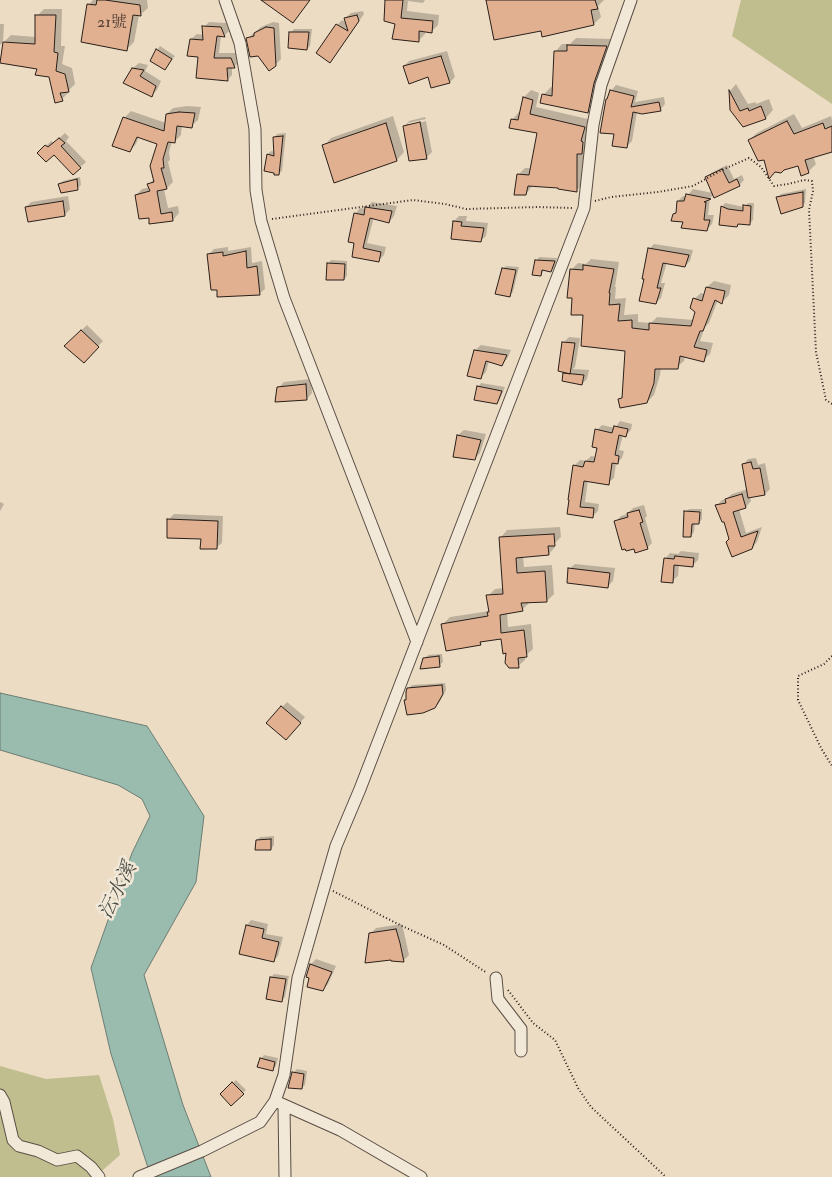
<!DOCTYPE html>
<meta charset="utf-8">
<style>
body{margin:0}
canvas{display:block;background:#ebdcc3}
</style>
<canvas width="832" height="1177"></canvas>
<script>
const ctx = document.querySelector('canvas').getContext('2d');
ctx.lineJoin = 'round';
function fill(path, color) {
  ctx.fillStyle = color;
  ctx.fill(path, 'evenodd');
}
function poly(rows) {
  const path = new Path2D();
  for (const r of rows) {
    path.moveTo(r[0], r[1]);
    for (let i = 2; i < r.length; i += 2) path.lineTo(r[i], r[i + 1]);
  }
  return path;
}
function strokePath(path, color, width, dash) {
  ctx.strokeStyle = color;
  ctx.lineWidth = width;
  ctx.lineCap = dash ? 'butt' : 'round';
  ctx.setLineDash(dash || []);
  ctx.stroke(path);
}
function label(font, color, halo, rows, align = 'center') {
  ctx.font = font + ' "IM FELL Double Pica","Noto Serif TC",serif';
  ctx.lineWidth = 5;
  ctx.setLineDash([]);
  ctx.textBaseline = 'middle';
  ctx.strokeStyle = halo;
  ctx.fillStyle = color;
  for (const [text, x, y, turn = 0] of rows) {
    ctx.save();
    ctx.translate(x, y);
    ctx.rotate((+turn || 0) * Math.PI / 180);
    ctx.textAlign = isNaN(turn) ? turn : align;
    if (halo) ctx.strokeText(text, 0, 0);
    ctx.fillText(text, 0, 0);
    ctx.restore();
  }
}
fill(poly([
 [741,0,832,0,832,104,732,36],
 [0,1066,46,1079,99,1075,113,1119,120,1155,95,1177,0,1177]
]), '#c0be8e');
const water = poly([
 [0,693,147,726,204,816,196,882,144,975,183,1105,211,1177,151,1177,111,1054,91,968,132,853,150,816,142,799,118,785,0,750,0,693]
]);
fill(water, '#99bcaf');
strokePath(water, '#6c7d73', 1);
fill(poly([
 [93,0,147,0,148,8,140,15,139,15,134,42,127,49,88,5],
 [387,0,425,0,423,3,408,1,407,11,439,15,438,25,431,32,425,30,425,34,418,41,396,23],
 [487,0,604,0,598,6,601,17,594,24,542,29],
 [44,9,62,9,61,46,65,46,62,64,72,68,75,84,69,90,69,92,62,99,56,101,50,75,4,42,11,35,36,37,37,16],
 [363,11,364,14,335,56,337,25,342,20,346,22,345,18,351,13],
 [209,22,226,23,229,31,224,36,221,35,219,53,236,53,239,62,234,67,232,67,232,75,227,80,199,56,191,39,197,34,204,35,204,27],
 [273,22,279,23,281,59,275,65,248,38,261,27],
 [0,24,4,24,3,42,0,45],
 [294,29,312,29,310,46,307,49,291,32],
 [576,38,613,39,595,104,587,111,543,95,551,87,554,88,555,52,562,44,570,44],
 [160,46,175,56,165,69,157,50],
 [447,51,455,77,450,82,404,66,409,61],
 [139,63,148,65,145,71,161,81,157,90,152,95,133,68],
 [736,84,748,104,756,102,756,104,769,99,773,110,766,118,743,125,731,110,730,91],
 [616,85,638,91,635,102,664,97,665,104,660,110,637,112,632,141,627,146,615,133,611,91],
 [531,90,539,93,536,107,592,120,588,146,584,150,584,183,577,190,560,187,533,185,526,194,518,175,525,168,531,168,538,132,512,120,519,112,521,113,524,97],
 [187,106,201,107,198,120,191,126,182,125,181,135,174,142,172,141,169,152,170,160,168,162,173,182,167,188,164,189,168,208,178,206,179,213,173,220,150,216,136,195,142,189,150,187,149,184,154,179,159,143,139,137,136,144,130,151,124,118,131,111,166,123,167,114,173,108],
 [794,114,802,128,831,116,832,120,832,151,813,156,816,164,808,172,799,164,765,159,749,140,757,133],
 [393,116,404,152,397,160,335,182,324,146,331,138],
 [425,117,426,119,408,123,408,126,426,121,432,152,426,158,404,127,409,121],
 [65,133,69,137,66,141,86,162,73,174,54,153,39,153,51,141,54,143],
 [286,133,282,171,278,174,276,172,265,170,268,154,271,151,275,152,274,138,277,134],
 [727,165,734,179,742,175,744,180,739,185,715,196,714,194,710,198,708,215,714,215,712,224,707,229,685,221,674,214,677,211,678,201,683,196,687,196,693,189,713,193,706,178,711,173],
 [80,177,81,185,78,188,61,192,59,184,63,181],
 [806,189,805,203,802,206,778,197,781,194],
 [68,196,70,209,65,215,26,207,31,202],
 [372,202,397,206,394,216,389,222,374,217,367,243,386,247,384,255,378,261,356,242,355,214,360,208,366,209,366,208],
 [725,203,744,207,748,203,754,203,753,220,750,223,740,223,737,226,722,207],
 [459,216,467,216,466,221,488,223,486,236,480,241,454,221],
 [654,244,693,250,690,261,685,266,667,262,661,283,665,283,661,298,656,303,646,278,649,249],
 [228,247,228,251,251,247,252,263,262,261,265,289,259,294,219,288,208,255,214,249],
 [539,257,557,258,554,268,551,271,544,270,541,275,536,261],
 [591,259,619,262,615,287,616,287,615,299,626,298,624,315,638,314,638,322,651,323,657,317,694,320,696,311,694,299,701,293,705,294,707,287,714,281,731,285,729,295,722,302,718,300,709,323,705,327,700,341,713,343,710,354,703,360,685,356,684,361,677,367,661,368,660,375,654,395,647,402,619,400,624,395,627,350,584,314,573,296,571,270,578,263,586,264],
 [331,260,347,261,347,276,344,279,328,264],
 [506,266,519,267,513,292,510,295,503,269],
 [87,325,103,341,84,361,65,346],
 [569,337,580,338,575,367,573,369,589,370,587,379,582,384,565,374,567,372,564,342],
 [481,345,511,350,507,359,501,365,489,361,486,372,480,378,475,350],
 [311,379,312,393,307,399,278,388,284,382],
 [481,383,505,387,500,399,497,403,478,387],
 [620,421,632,424,631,430,626,435,623,435,619,450,624,451,622,458,617,463,616,463,614,478,608,483,588,480,585,502,599,504,598,511,593,516,569,513,574,466,580,460,586,461,591,456,597,457,598,447,597,430,602,425,615,428],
 [464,430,486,434,480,453,474,459,458,435],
 [756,458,758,465,765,463,770,489,765,494,750,497,751,501,746,507,739,509,746,533,762,527,757,542,752,548,730,539,724,520,717,505,722,500,726,499,732,494,748,489,743,465,748,459],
 [0,502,4,504,0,511],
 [644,505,647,516,645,518,652,543,647,548,635,547,616,521,621,516,627,514,633,508],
 [689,509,702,509,702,519,699,523,695,523,694,532,691,536,685,512],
 [174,514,223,516,222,543,216,548,202,537,168,520],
 [560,527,561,537,555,543,555,547,549,554,523,556,524,567,552,565,554,594,547,601,529,602,529,603,522,610,507,613,508,627,531,624,533,649,525,656,525,660,518,666,507,652,502,637,484,640,480,644,443,624,450,617,490,611,488,596,495,589,504,588,501,537,507,530],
 [681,551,699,553,698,560,692,566,679,564,678,576,672,581,665,559,670,553,678,554],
 [575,564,615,568,613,581,608,586,569,569],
 [442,654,443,662,439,665,424,659,428,655],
 [445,683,446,690,439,703,435,707,407,699,408,689,412,685],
 [287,702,305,717,292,733,282,707],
 [274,836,274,845,271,849,257,840,260,837],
 [251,920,268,924,266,934,283,937,278,956,274,960,241,953,247,925],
 [402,924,405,937,409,955,404,960,370,934,376,928],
 [316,959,336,966,328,984,323,989,308,976,311,964],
 [274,974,289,976,285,997,282,1000,271,977],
 [264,1055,278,1058,276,1066,272,1070,261,1059],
 [297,1069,307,1071,305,1085,301,1088,293,1073],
 [236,1080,246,1090,231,1104,222,1094]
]), '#0003');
const building = poly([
 [97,0,105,0,140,5,141,16,133,15,127,51,81,42,87,4,96,5,97,0],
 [261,0,310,0,293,23,261,0],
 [385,0,403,0,401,18,433,21,432,33,419,31,419,42,392,39,395,24,384,21,385,0],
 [486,0,595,0,598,9,591,10,594,25,542,37,541,31,494,40,486,0],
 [35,15,56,15,54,52,58,53,56,71,65,74,69,92,60,93,63,101,55,103,49,77,35,75,37,69,0,63,3,42,35,44,35,15],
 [357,15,359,21,330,63,316,53,336,24,348,31,344,18,357,15],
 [202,26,221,27,225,37,217,36,214,58,231,58,235,68,227,68,228,81,196,78,198,57,187,56,190,39,203,40,202,26],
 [266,27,274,28,276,66,269,71,258,56,250,57,246,38,254,36,254,33,266,27],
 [289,32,309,32,307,50,288,48,289,32],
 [567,45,607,46,594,83,588,113,540,103,542,94,552,96,554,51,567,51,567,45],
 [156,49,172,59,165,70,150,61,156,49],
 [441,56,450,83,431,88,428,77,409,84,403,66,441,56],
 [132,68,144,70,140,76,156,86,152,97,123,83,132,68],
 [610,90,634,96,631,107,659,102,661,111,642,114,633,112,627,148,612,146,614,134,600,133,606,99,607,99,610,90],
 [729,90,740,111,748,108,749,111,761,106,766,119,743,127,730,110,729,90],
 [523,97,533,100,530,114,585,127,581,141,583,142,582,154,577,154,577,192,558,189,558,188,528,186,526,195,514,195,517,174,529,175,537,133,509,128,511,119,518,120,523,97],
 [179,112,195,113,192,128,177,126,175,143,168,142,163,159,164,168,161,168,167,189,157,191,161,214,172,212,173,221,149,224,149,218,139,219,135,195,150,191,147,184,154,182,150,166,157,144,137,137,130,152,112,146,123,117,164,131,166,114,179,112],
 [787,121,794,134,823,123,825,129,832,126,832,152,805,160,809,173,801,176,798,166,784,170,781,173,775,172,769,179,764,160,758,161,748,140,787,121],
 [420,122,427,159,409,161,403,126,420,122],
 [386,123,397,161,334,183,322,145,386,123],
 [283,136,279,175,274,175,274,173,264,171,267,154,274,156,273,137,283,136],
 [59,138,65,143,61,146,81,168,73,175,54,155,46,162,37,153,45,145,48,147,59,138],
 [722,169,729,183,737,179,740,186,714,198,705,177,722,169],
 [77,179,78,190,61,193,58,184,77,179],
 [803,192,803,207,781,214,776,197,803,192],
 [686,194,711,199,704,202,706,202,704,220,710,220,707,231,681,228,683,222,671,221,673,214,676,213,677,201,684,201,686,194],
 [63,201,65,216,28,222,25,207,63,201],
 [743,205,751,206,750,225,738,224,737,227,719,225,721,206,728,209,743,211,743,205],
 [365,207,392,211,389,223,370,218,363,248,381,252,379,262,352,257,354,243,348,242,354,213,364,215,365,207],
 [453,221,462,222,461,226,484,228,481,242,451,239,453,221],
 [648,248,689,255,685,267,663,263,657,288,661,288,656,304,639,301,644,279,642,279,648,248],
 [246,251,247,268,257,266,260,295,217,297,217,290,211,290,207,254,223,252,223,256,246,251],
 [535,260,555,261,551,272,542,270,541,276,532,275,535,260],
 [327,263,345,264,344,280,326,280,327,263],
 [583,265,614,269,609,293,610,293,609,305,620,304,618,321,632,320,632,328,649,330,649,323,691,326,695,312,690,308,693,298,702,301,706,287,725,291,722,304,715,300,703,331,700,331,694,347,707,350,704,362,680,356,678,369,655,369,654,383,647,403,620,408,618,399,622,398,625,351,581,346,583,315,571,315,572,298,567,298,570,269,583,270,583,265],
 [502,268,516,270,510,297,495,294,502,268],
 [81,330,99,347,84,363,64,346,81,330],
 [562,342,575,343,570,374,558,371,562,342],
 [474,350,507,355,502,366,486,361,481,379,467,376,474,350],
 [563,373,584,375,582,385,562,381,563,373],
 [306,384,307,400,275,402,277,387,306,384],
 [477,386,502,391,497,404,474,400,477,386],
 [614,426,628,429,626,437,619,435,615,455,619,456,618,464,612,463,609,485,584,481,580,507,594,508,593,518,567,514,569,500,568,500,573,465,583,467,585,461,594,462,597,448,592,447,595,429,612,433,614,426],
 [457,435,481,440,475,460,453,457,457,435],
 [751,462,753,469,760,468,765,495,748,498,742,464,751,462],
 [742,494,746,508,733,512,741,537,758,531,752,549,732,557,726,542,729,539,724,522,722,522,715,505,726,503,725,499,742,494],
 [639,510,643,522,640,523,648,549,635,553,634,549,626,551,625,549,622,550,614,521,628,517,627,513,639,510],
 [684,511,700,512,699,524,692,524,691,537,683,537,684,511],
 [167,519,218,521,217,549,200,549,201,539,167,538,167,519],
 [554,534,555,546,548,546,549,555,516,558,517,573,545,571,547,602,521,603,523,611,500,615,501,633,524,630,527,657,518,658,519,668,509,668,505,663,506,653,503,654,501,639,480,642,481,645,446,651,441,624,488,616,487,612,489,612,486,595,503,594,499,537,554,534],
 [675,556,694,558,693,567,674,565,673,583,661,582,664,558,674,559,675,556],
 [568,568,610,573,608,588,567,583,568,568],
 [439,656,440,667,420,669,423,658,439,656],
 [442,685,443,694,435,708,423,713,407,715,404,700,406,700,406,692,407,688,442,685],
 [281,706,301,723,286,740,266,723,281,706],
 [271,839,271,850,255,850,256,840,271,839],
 [246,925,264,929,262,938,279,942,274,962,239,954,246,925],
 [396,929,400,943,404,962,391,961,391,960,365,963,369,933,396,929],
 [310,964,332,972,323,991,307,987,309,978,306,977,310,964],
 [270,977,286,979,282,1002,266,999,270,977],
 [260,1058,275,1062,273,1071,257,1067,260,1058],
 [292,1072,304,1074,302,1089,288,1088,292,1072],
 [232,1082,244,1094,231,1106,220,1094,232,1082]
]);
fill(building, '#e1b091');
strokePath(building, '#291f19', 1);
const minor = poly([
 [225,0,240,43,255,129,256,190,261,221,284,298,417,642],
 [496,978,498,999,521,1029,521,1051],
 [0,1095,4,1102,13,1140,19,1146,38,1151,57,1160,77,1156,91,1167,99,1177],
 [275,1101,340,1130,421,1177],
 [284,1106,285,1177],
 [139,1177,202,1151,260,1122,275,1101,284,1075,298,978,336,846,360,789,584,208,593,125,601,85,631,0]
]);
strokePath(minor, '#5a4e44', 13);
strokePath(poly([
 [595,201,611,197,658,192,693,186,722,170,749,158,761,167,774,186,788,184,804,180,812,181,813,191,809,210,816,352,826,400,832,404],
 [272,219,413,200,445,204,466,209,538,207,572,208],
 [832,656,824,664,798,676,798,700,821,748,832,766],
 [333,891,402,926,444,945,487,973],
 [508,990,533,1023,555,1040,578,1088,591,1107,666,1177]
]), '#291f19', 2, [1, 2.5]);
strokePath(minor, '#f2e8d8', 11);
label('16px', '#574337', null, [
 ["21號",112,24]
]);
label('italic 20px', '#4b4e46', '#f2e8d8', [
 ["沄水溪",119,891,-63]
]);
</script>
